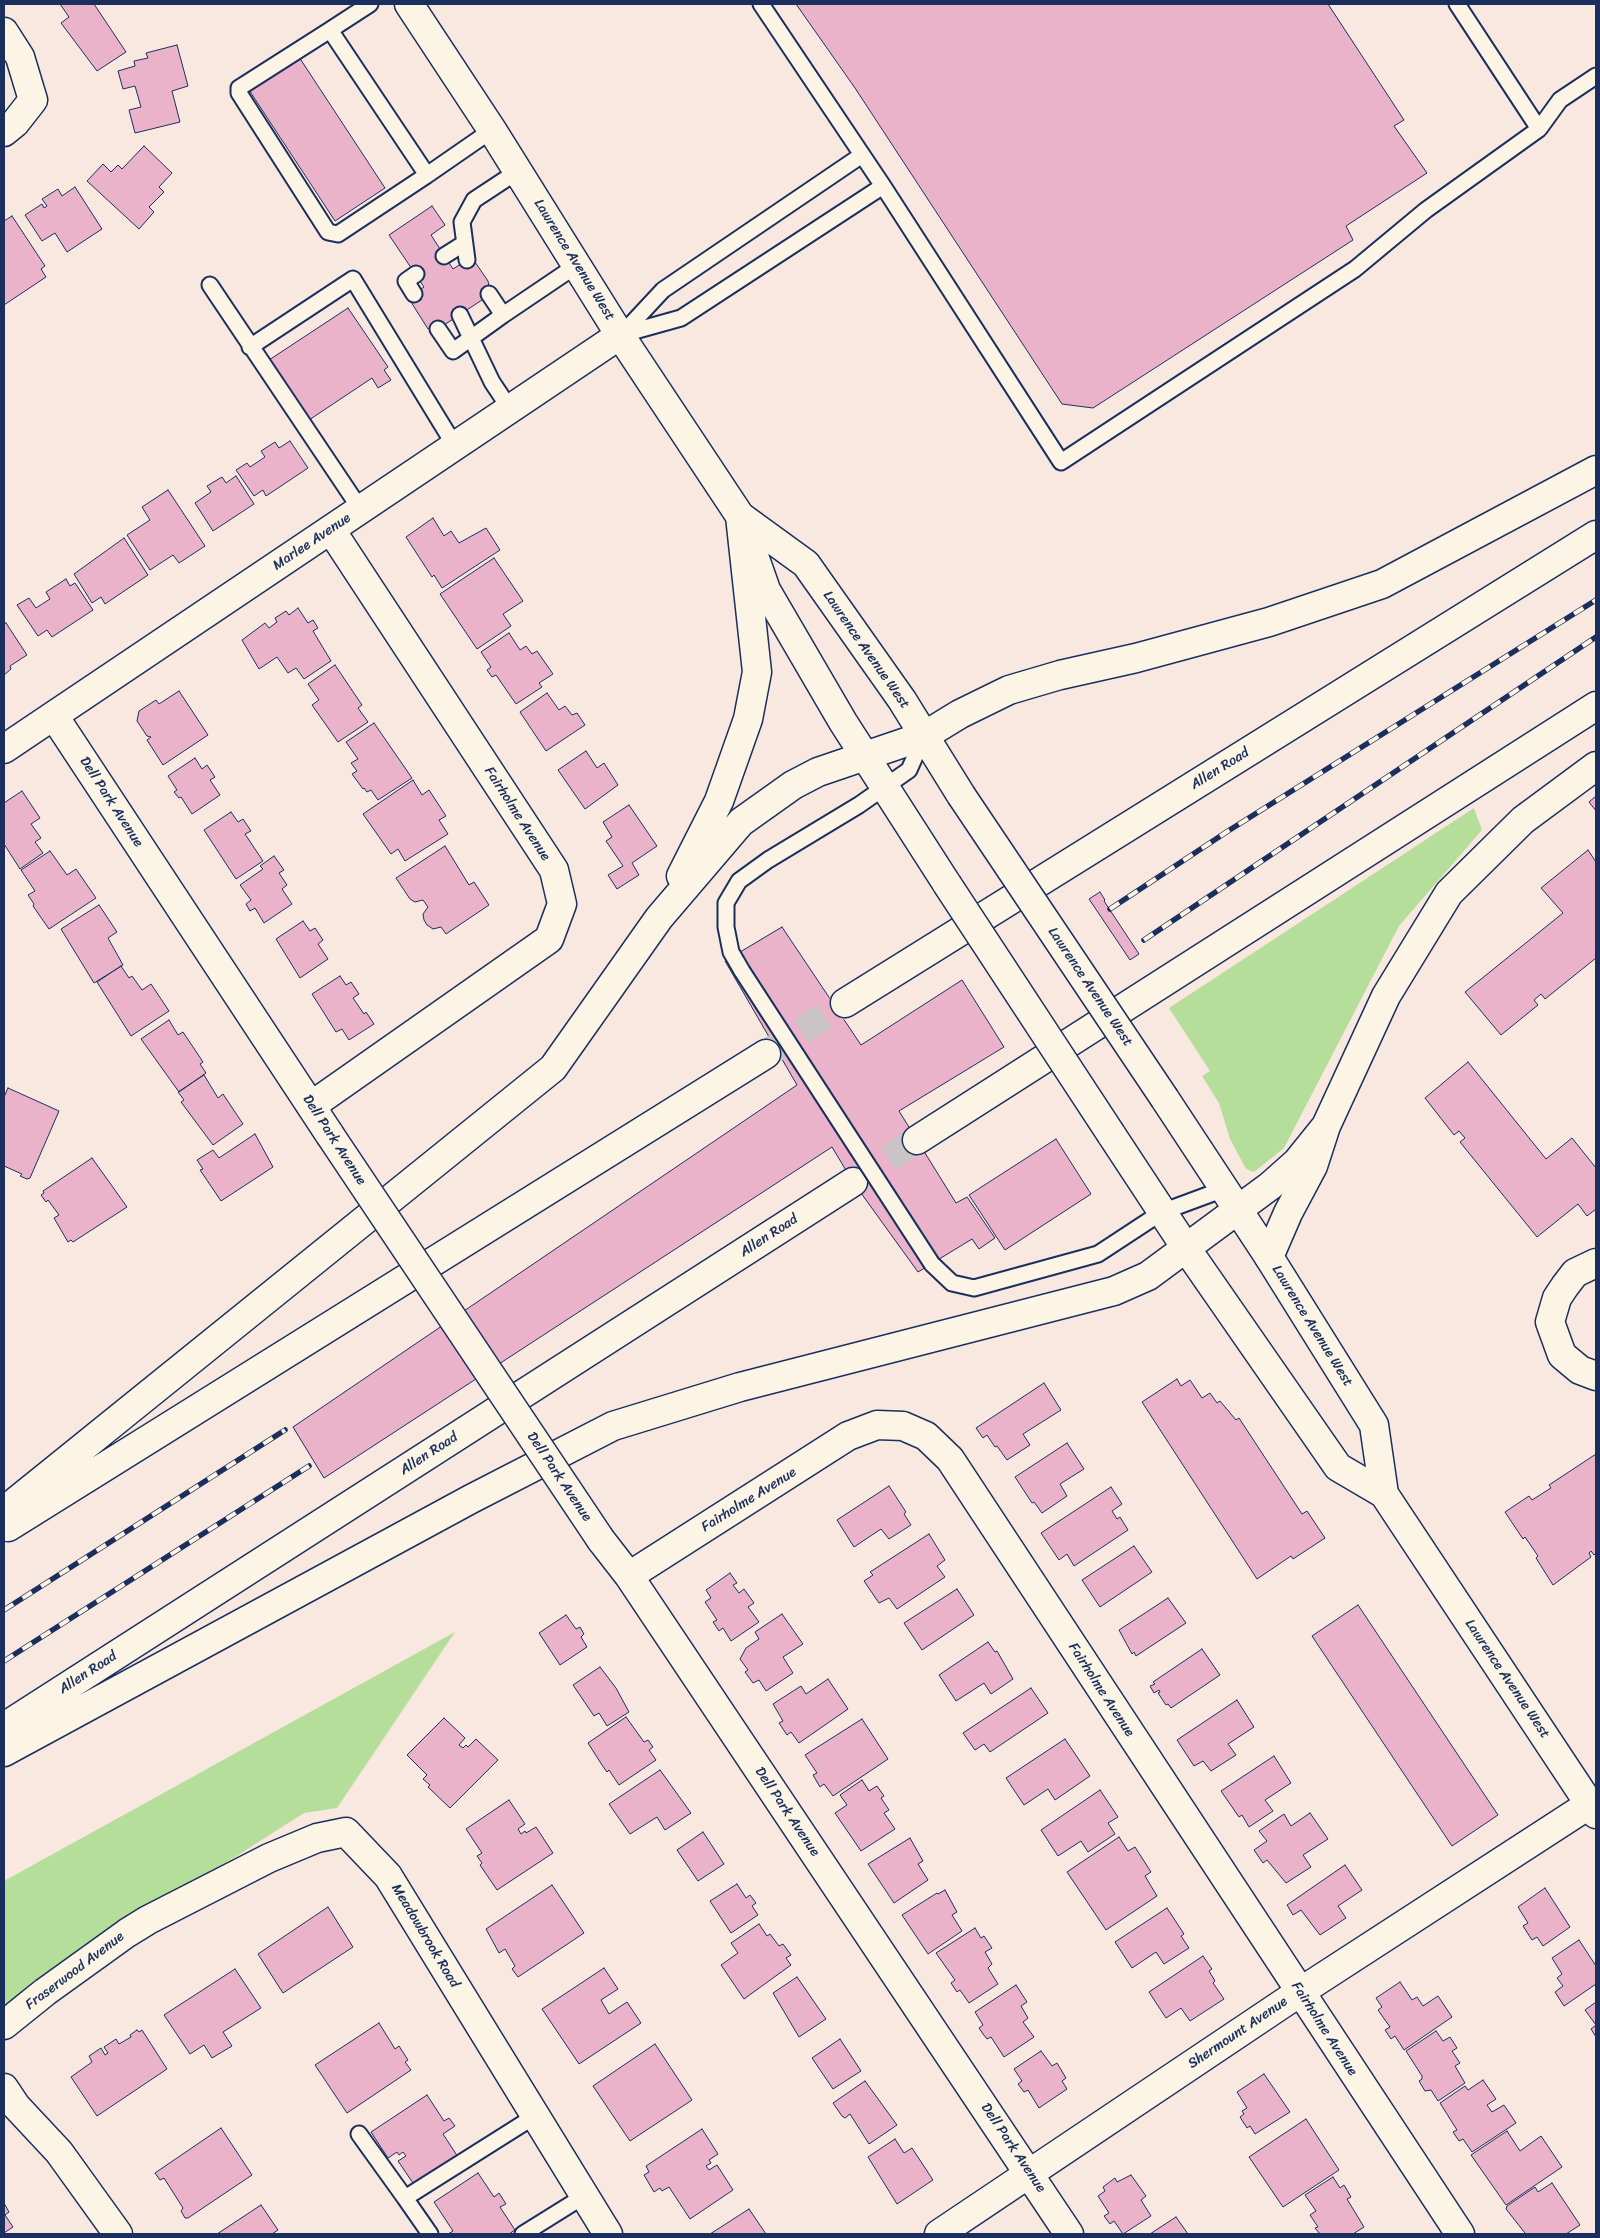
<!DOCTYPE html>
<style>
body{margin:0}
#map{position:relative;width:1600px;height:2238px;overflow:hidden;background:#f8e8e0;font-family:Sriracha,sans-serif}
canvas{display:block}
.frame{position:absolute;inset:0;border:5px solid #1b2f5e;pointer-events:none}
</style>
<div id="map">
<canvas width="1600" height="2238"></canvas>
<div class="frame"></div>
</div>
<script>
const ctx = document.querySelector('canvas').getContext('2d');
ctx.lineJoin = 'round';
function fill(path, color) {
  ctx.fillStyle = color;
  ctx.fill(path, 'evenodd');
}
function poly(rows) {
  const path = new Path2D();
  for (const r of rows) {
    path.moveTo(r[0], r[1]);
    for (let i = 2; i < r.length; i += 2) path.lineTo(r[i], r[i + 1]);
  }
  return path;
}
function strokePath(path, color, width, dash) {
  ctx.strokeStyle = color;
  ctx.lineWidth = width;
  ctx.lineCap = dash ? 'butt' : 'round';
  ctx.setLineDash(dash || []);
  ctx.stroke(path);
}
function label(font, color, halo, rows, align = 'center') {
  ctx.font = font + ' Sriracha,sans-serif';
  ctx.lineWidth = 4.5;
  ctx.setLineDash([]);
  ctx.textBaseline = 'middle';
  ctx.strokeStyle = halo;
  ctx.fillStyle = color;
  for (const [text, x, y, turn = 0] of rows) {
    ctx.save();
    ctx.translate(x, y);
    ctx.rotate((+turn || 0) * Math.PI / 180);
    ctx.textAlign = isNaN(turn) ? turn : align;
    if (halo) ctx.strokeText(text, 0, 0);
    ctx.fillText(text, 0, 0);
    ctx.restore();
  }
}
fill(poly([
 [1474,808,1482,830,1399,926,1284,1148,1254,1172,1246,1169,1230,1139,1219,1103,1202,1076,1210,1071,1169,1008],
 [455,1632,337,1808,304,1813,4,2004,4,1881]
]), '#b6de9b');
const building = poly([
 [60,4,94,4,126,52,97,71,61,23,69,17,60,4],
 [796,4,1328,4,1404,120,1394,126,1427,173,1346,226,1353,240,1093,408,1062,404,855,88,796,4],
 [177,45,188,86,172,91,180,122,135,133,129,110,141,107,135,86,123,89,118,71,135,66,134,61,148,58,146,53,177,45],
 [299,57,385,188,335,221,249,90,299,57],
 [144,146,172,173,159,187,164,192,149,207,154,212,139,229,87,181,103,164,111,172,118,165,122,169,144,146],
 [75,187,102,229,67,252,55,233,42,241,25,215,42,204,44,208,47,206,42,199,58,189,62,196,75,187],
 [432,206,445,225,431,235,453,269,467,260,475,262,488,281,490,291,485,298,438,329,428,329,411,302,414,294,424,287,389,235,432,206],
 [12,216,45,266,41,269,46,277,4,305,4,221,12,216],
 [348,308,388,367,384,370,391,380,378,388,372,378,303,424,263,364,348,308],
 [290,441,308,468,266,496,263,490,254,496,236,470,247,463,250,467,265,457,261,451,275,442,279,448,290,441],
 [236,476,254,504,213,531,195,503,211,492,207,486,222,477,226,483,236,476],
 [168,490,205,546,179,563,173,555,150,570,127,535,150,520,142,507,168,490],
 [433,518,444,536,451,531,459,543,486,528,500,550,442,588,434,575,432,577,406,537,433,518],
 [124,538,148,575,105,604,101,597,92,603,74,574,124,538],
 [494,558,523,601,503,614,511,626,477,649,440,594,494,558],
 [66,579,70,586,75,583,93,610,52,637,47,630,38,636,17,605,29,598,36,608,50,599,46,592,66,579],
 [298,608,308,623,313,620,318,628,313,631,331,661,304,679,296,668,288,673,277,657,259,669,242,640,265,623,269,628,277,622,275,618,286,611,289,615,298,608],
 [6,623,27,655,10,666,11,669,4,675,4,624,6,623],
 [509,633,520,650,526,646,532,654,537,651,553,674,539,683,542,687,516,704,496,675,492,677,487,670,491,667,481,652,509,633],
 [335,665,362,705,358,708,368,722,338,742,312,705,319,700,308,684,335,665],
 [179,691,208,735,163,765,147,740,151,737,147,736,137,721,139,711,156,700,159,704,179,691],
 [547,693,559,710,565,706,572,715,577,713,585,725,546,751,520,712,547,693],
 [374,723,412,778,378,800,371,790,367,792,364,788,363,789,352,774,357,771,351,763,358,759,346,742,374,723],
 [586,751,597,768,604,763,618,785,585,809,558,770,586,751],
 [195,758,202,769,207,765,215,777,210,780,220,795,192,814,181,797,179,798,174,792,177,790,168,776,195,758],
 [413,780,422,795,429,790,446,816,439,820,448,834,405,861,398,849,391,854,363,814,413,780],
 [22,791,40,818,31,824,41,838,35,842,43,853,20,869,4,844,4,803,22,791],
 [1596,796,1596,811,1589,802,1596,796],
 [629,805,657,846,632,863,639,875,617,889,608,875,623,866,606,841,612,837,603,822,629,805],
 [231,812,238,822,243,819,251,831,245,834,263,861,236,879,204,830,231,812],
 [445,846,469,885,474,882,489,905,446,934,441,927,433,929,427,925,424,920,423,914,428,907,423,900,415,902,410,899,396,878,445,846],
 [1588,850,1596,862,1596,958,1545,999,1541,994,1534,1000,1538,1005,1501,1035,1465,992,1563,913,1541,888,1588,850],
 [50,851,67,875,76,869,96,898,49,929,33,906,34,904,28,895,35,891,21,870,50,851],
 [274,856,284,870,279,873,287,885,282,889,292,904,264,923,255,908,250,911,246,904,251,900,240,885,263,869,260,866,274,856],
 [1100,892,1105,900,1104,901,1139,954,1130,960,1089,899,1100,892],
 [99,905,117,932,108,938,123,965,94,983,61,929,99,905],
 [303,921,310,931,315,928,323,940,318,944,328,959,300,978,276,939,303,921],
 [782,927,861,1045,962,980,1004,1047,899,1111,956,1203,967,1197,995,1238,979,1249,972,1239,918,1272,853,1182,832,1147,324,1478,293,1427,797,1085,725,961,782,927],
 [121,966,129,978,132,976,142,990,151,984,169,1011,131,1036,97,982,121,966],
 [340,976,346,985,351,982,359,994,353,998,364,1014,366,1012,374,1024,349,1040,342,1029,336,1032,312,994,340,976],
 [169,1020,178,1035,183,1032,203,1062,200,1064,206,1073,179,1092,141,1039,169,1020],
 [1468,1062,1546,1159,1572,1138,1596,1168,1596,1209,1587,1216,1578,1204,1537,1237,1460,1142,1465,1138,1459,1131,1454,1135,1425,1098,1468,1062],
 [204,1075,218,1098,223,1094,243,1124,213,1145,181,1102,184,1100,178,1092,204,1075],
 [8,1088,59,1111,30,1178,27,1179,20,1176,22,1174,4,1166,4,1097,8,1088],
 [255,1134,273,1167,221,1201,200,1170,203,1169,197,1160,213,1150,219,1158,255,1134],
 [1056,1139,1091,1194,1005,1250,969,1195,1056,1139],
 [92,1158,127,1207,73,1242,71,1240,68,1242,54,1218,59,1215,48,1200,46,1202,41,1195,44,1193,43,1191,92,1158],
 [1177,1379,1181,1386,1190,1380,1202,1398,1210,1393,1217,1403,1220,1401,1236,1420,1239,1418,1302,1514,1307,1511,1325,1538,1293,1559,1291,1556,1257,1579,1142,1402,1177,1379],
 [1044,1383,1061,1410,1023,1434,1030,1445,1007,1460,997,1446,995,1447,987,1435,983,1438,976,1428,1044,1383],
 [1067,1443,1084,1469,1060,1484,1067,1496,1042,1513,1034,1502,1032,1503,1015,1477,1067,1443],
 [1596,1454,1596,1553,1594,1555,1591,1551,1589,1553,1591,1557,1553,1585,1536,1558,1538,1556,1525,1537,1523,1539,1505,1512,1529,1496,1532,1500,1551,1488,1549,1485,1596,1454],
 [889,1486,906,1512,904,1514,911,1525,889,1539,881,1529,854,1547,837,1520,889,1486],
 [1111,1487,1122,1504,1112,1511,1117,1519,1120,1517,1128,1530,1074,1566,1067,1554,1059,1560,1041,1533,1111,1487],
 [929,1534,945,1560,937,1566,945,1577,897,1609,889,1598,879,1603,864,1581,873,1575,870,1572,929,1534],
 [1134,1546,1152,1572,1100,1607,1082,1580,1134,1546],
 [730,1573,737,1583,733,1585,739,1593,744,1589,754,1603,748,1607,759,1622,731,1641,723,1628,719,1631,713,1622,717,1620,705,1602,711,1598,706,1590,730,1573],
 [957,1589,974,1615,922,1650,904,1623,957,1589],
 [1168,1598,1186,1623,1136,1656,1134,1652,1132,1654,1119,1630,1168,1598],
 [1358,1605,1498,1815,1452,1846,1312,1636,1358,1605],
 [782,1614,803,1644,783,1657,793,1673,766,1691,759,1680,753,1683,745,1672,748,1670,740,1659,746,1648,759,1639,755,1632,782,1614],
 [566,1615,576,1629,580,1627,584,1634,581,1637,587,1647,560,1665,539,1633,566,1615],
 [988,1642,995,1652,997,1651,1013,1679,991,1694,984,1683,956,1701,939,1675,988,1642],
 [1202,1649,1220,1675,1171,1708,1168,1704,1166,1705,1158,1693,1160,1692,1159,1690,1154,1693,1150,1686,1155,1684,1153,1682,1202,1649],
 [600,1667,616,1688,629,1712,607,1726,599,1713,594,1716,573,1685,600,1667],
 [828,1679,848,1709,799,1743,791,1732,787,1735,779,1723,783,1721,773,1704,801,1686,806,1694,828,1679],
 [1031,1688,1048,1713,990,1752,984,1744,975,1750,963,1733,1031,1688],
 [1237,1700,1254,1727,1228,1744,1236,1755,1211,1771,1203,1761,1194,1766,1177,1740,1237,1700],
 [626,1717,644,1742,648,1740,653,1747,649,1750,656,1760,619,1785,609,1770,607,1772,602,1765,588,1743,626,1717],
 [444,1718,465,1738,459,1745,463,1748,466,1745,468,1747,476,1739,498,1760,450,1808,428,1787,430,1785,423,1779,427,1775,407,1755,444,1718],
 [862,1719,888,1759,833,1796,824,1784,820,1787,813,1775,817,1773,805,1755,862,1719],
 [1065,1739,1090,1776,1055,1800,1048,1789,1024,1805,1006,1778,1065,1739],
 [1274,1756,1291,1783,1265,1800,1273,1811,1249,1827,1242,1815,1239,1817,1221,1791,1274,1756],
 [660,1770,691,1813,665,1830,657,1817,630,1834,609,1804,660,1770],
 [862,1780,869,1791,877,1786,884,1796,881,1798,889,1810,884,1813,895,1829,861,1851,835,1813,847,1805,840,1795,862,1780],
 [1100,1790,1118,1817,1108,1823,1115,1834,1088,1852,1081,1841,1058,1856,1041,1830,1100,1790],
 [509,1800,525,1824,518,1829,521,1834,525,1831,526,1833,536,1827,553,1853,497,1890,480,1865,482,1863,477,1856,482,1853,466,1829,509,1800],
 [1310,1813,1328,1839,1303,1855,1311,1867,1286,1883,1267,1860,1263,1863,1254,1850,1267,1841,1259,1831,1284,1814,1291,1826,1310,1813],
 [703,1832,724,1864,698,1881,677,1850,703,1832],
 [1119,1837,1128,1851,1135,1847,1151,1872,1145,1876,1157,1896,1106,1930,1067,1872,1119,1837],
 [910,1838,923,1861,918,1864,928,1880,894,1903,868,1864,910,1838],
 [1345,1865,1362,1890,1338,1906,1346,1918,1320,1935,1301,1910,1293,1915,1287,1905,1345,1865],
 [737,1884,746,1898,750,1895,756,1903,752,1906,758,1915,731,1933,710,1901,737,1884],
 [552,1885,584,1933,518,1977,512,1969,515,1966,505,1949,499,1953,486,1929,552,1885],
 [1545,1888,1570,1927,1543,1946,1537,1937,1532,1940,1523,1926,1528,1923,1518,1907,1545,1888],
 [945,1890,957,1912,952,1915,962,1931,928,1954,902,1915,937,1893,938,1894,945,1890],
 [328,1907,353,1947,283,1993,258,1954,328,1907],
 [1167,1908,1184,1934,1181,1936,1189,1948,1164,1964,1156,1952,1132,1968,1115,1942,1167,1908],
 [759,1924,767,1936,770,1934,779,1946,783,1944,791,1955,786,1958,791,1965,744,1999,721,1965,738,1953,731,1943,759,1924],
 [975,1928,981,1938,984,1936,992,1948,985,1952,992,1964,988,1968,998,1984,969,2003,960,1990,957,1992,951,1983,955,1980,936,1953,975,1928],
 [1579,1940,1596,1966,1596,1984,1564,2006,1555,1992,1563,1986,1557,1978,1562,1974,1552,1958,1579,1940],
 [1203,1956,1212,1969,1209,1971,1215,1981,1213,1983,1224,1999,1190,2021,1181,2008,1166,2018,1149,1992,1203,1956],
 [604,1968,618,1989,601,2000,609,2014,627,2002,641,2023,579,2064,542,2009,604,1968],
 [235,1969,261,2008,223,2032,232,2046,212,2058,204,2045,190,2054,164,2015,235,1969],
 [797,1977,826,2019,799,2037,773,1993,797,1977],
 [1400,1982,1412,2000,1417,1997,1423,2006,1438,1996,1452,2017,1404,2050,1395,2036,1391,2039,1385,2030,1390,2027,1378,2010,1382,2007,1376,1998,1400,1982],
 [1016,1985,1027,2002,1021,2006,1028,2018,1023,2022,1034,2037,1004,2057,991,2037,987,2039,983,2034,979,2028,983,2025,975,2012,1016,1985],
 [1596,2002,1596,2037,1591,2029,1596,2025,1585,2010,1596,2002],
 [379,2023,395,2049,399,2046,408,2060,405,2062,411,2070,347,2113,315,2065,379,2023],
 [137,2030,139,2032,142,2030,167,2069,97,2116,71,2077,92,2062,89,2056,101,2048,105,2055,108,2053,104,2047,116,2039,119,2044,131,2037,130,2035,137,2030],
 [1436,2031,1443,2041,1450,2037,1457,2048,1452,2051,1460,2063,1455,2066,1465,2083,1438,2101,1431,2090,1425,2091,1419,2081,1422,2079,1422,2076,1406,2051,1436,2031],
 [840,2039,861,2071,833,2089,812,2058,840,2039],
 [655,2044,692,2100,630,2141,593,2086,655,2044],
 [1041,2051,1052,2066,1057,2063,1066,2078,1062,2081,1067,2089,1039,2108,1028,2090,1024,2092,1018,2084,1022,2081,1014,2069,1041,2051],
 [1264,2074,1290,2112,1255,2134,1250,2126,1247,2128,1240,2117,1244,2114,1242,2111,1247,2108,1237,2092,1264,2074],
 [1483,2080,1496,2099,1487,2105,1492,2112,1504,2105,1516,2123,1472,2152,1463,2139,1459,2141,1453,2132,1457,2130,1440,2103,1465,2086,1468,2090,1483,2080],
 [865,2081,897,2125,869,2144,850,2114,845,2118,842,2116,833,2103,865,2081],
 [427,2095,444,2121,449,2118,455,2126,443,2134,458,2157,415,2186,398,2161,406,2156,403,2152,399,2155,397,2152,388,2158,371,2132,427,2095],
 [1306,2119,1339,2170,1283,2207,1249,2157,1306,2119],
 [221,2128,252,2175,188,2218,185,2218,181,2211,183,2208,164,2178,160,2180,155,2173,221,2128],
 [702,2129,718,2154,709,2160,711,2163,706,2166,709,2170,717,2165,733,2190,690,2219,669,2187,662,2191,660,2188,654,2192,644,2175,649,2172,646,2166,702,2129],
 [1507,2131,1520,2151,1541,2136,1562,2167,1506,2205,1471,2155,1507,2131],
 [895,2139,904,2153,912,2148,933,2180,897,2204,868,2157,895,2139],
 [478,2173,494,2197,499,2193,506,2204,500,2207,515,2230,509,2234,448,2234,453,2231,434,2202,478,2173],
 [1131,2175,1146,2196,1141,2200,1151,2216,1123,2234,1114,2221,1110,2224,1104,2216,1109,2213,1098,2196,1105,2191,1103,2187,1115,2178,1117,2182,1131,2175],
 [1333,2177,1340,2188,1344,2185,1351,2197,1347,2199,1364,2227,1353,2234,1320,2234,1315,2228,1318,2227,1310,2215,1316,2211,1305,2195,1333,2177],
 [1552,2183,1580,2225,1566,2234,1523,2234,1525,2233,1506,2209,1507,2206,1535,2187,1538,2192,1552,2183],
 [4,2203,9,2212,5,2215,13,2227,4,2233,4,2203],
 [261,2205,278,2230,272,2234,217,2234,261,2205],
 [749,2209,766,2234,710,2234,721,2227,749,2209],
 [1176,2217,1188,2234,1150,2234,1156,2230,1176,2217]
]);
fill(building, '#eab3ca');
strokePath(building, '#1b2f5e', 1);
strokePath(poly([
 [766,1054,845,1003],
 [853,1182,917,1140]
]), '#ccc3c6', 28, [28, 14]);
const service = poly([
 [370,4,330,30,427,175,492,130],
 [761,4,883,186,1061,462,1355,269,1426,210,1539,129,1457,4],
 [330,30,239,88,239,93,328,232,338,234,427,175],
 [1539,129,1560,100,1596,76],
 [444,256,463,244],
 [467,260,462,222,474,200,518,171],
 [210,285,361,510],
 [414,294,406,281,416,274],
 [489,294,503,315,577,265],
 [460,315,492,382,510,409],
 [438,329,453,351,503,315],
 [622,334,663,290,862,155],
 [620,335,681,318,883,186],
 [250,347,353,279,455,446],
 [742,971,731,952,726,927,726,903,739,881,768,860,859,805,909,770,924,736],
 [932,1264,952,1283,974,1288,1098,1254,1162,1212,1224,1189],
 [359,2134,405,2198],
 [430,2234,405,2198,535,2116],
 [523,2234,584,2196]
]);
const minor = poly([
 [4,32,20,57,33,100,15,123,4,132],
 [54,716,330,1135],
 [311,1106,549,939,562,904,554,870,331,530],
 [1596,1263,1575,1273,1565,1286,1557,1298,1550,1322,1562,1355,1580,1370,1596,1376],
 [601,1540,629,1576,1069,2234],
 [629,1576,848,1436,877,1425,903,1426,926,1436,950,1459,1460,2234],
 [4,2025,45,1992,127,1933,148,1920,269,1858,317,1838,346,1832,388,1876,608,2234],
 [4,2088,16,2106,59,2152,118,2234],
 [939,2234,1300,1992,1590,1804]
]);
const tertiary = poly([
 [4,749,620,335]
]);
const secondary = poly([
 [409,4,492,130,620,335,740,516,766,590,843,722,947,884],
 [740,516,806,564,902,700,961,795],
 [1165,1099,1269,1257,1374,1425,1384,1494,1596,1814],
 [1111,1134,1186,1248,1338,1467,1384,1494]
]);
const motorway = poly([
 [681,876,719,801,748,719,757,672,740,516],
 [845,1003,1596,535],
 [917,1140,1596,706],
 [1269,1257,1288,1213,1313,1166,1326,1126,1386,996,1449,893,1523,820,1596,766],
 [4,1511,553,1068,659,918,741,822,793,785,818,772,924,736,960,714,1009,690,1060,675,1136,658,1269,622,1382,584,1596,470],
 [8,1527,766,1054],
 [4,1727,853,1182],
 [4,1752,471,1499,613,1426,740,1387,1114,1291,1148,1276,1270,1186,1297,1162,1326,1126]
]);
strokePath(service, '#1b2f5e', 19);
strokePath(minor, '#1b2f5e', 31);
strokePath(tertiary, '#1b2f5e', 31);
strokePath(secondary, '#1b2f5e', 31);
strokePath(motorway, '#1b2f5e', 31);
strokePath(service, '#fcf5e5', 15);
strokePath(minor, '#fcf5e5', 28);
strokePath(tertiary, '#fcf5e5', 28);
strokePath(secondary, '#fcf5e5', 28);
strokePath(motorway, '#fcf5e5', 28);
const rail = poly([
 [1110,909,1228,831,1596,600],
 [1144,940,1596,637],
 [4,1610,285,1430],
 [4,1661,309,1466]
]);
strokePath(rail, '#1b2f5e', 5.5);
strokePath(rail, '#fcf5e5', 4, [11]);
const serviceBridge = poly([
 [742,971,932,1264]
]);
const minorBridge = poly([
 [330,1135,601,1540]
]);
const secondaryBridge = poly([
 [961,795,1165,1099],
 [947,884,1111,1134]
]);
strokePath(serviceBridge, '#1b2f5e', 19, []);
strokePath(minorBridge, '#1b2f5e', 31, []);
strokePath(secondaryBridge, '#1b2f5e', 31, []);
strokePath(serviceBridge, '#fcf5e5', 15);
strokePath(minorBridge, '#fcf5e5', 28);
strokePath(secondaryBridge, '#fcf5e5', 28);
label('14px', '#1b2f5e', '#fcf5e5', [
 ["Lawrence Avenue West",574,260,58],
 ["Marlee Avenue",312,542,-34],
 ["Lawrence Avenue West",866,650,55],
 ["Allen Road",1220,769,-32],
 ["Dell Park Avenue",111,802,57],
 ["Fairholme Avenue",517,814,57],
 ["Lawrence Avenue West",1090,987,56],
 ["Dell Park Avenue",334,1140,57],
 ["Allen Road",769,1236,-33],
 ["Lawrence Avenue West",1312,1326,58],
 ["Allen Road",429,1454,-33],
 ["Dell Park Avenue",559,1477,56],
 ["Fairholme Avenue",749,1500,-32],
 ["Allen Road",88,1673,-33],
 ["Lawrence Avenue West",1507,1679,56],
 ["Fairholme Avenue",1101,1690,57],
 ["Dell Park Avenue",787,1812,56],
 ["Meadowbrook Road",425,1936,59],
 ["Fraserwood Avenue",75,1971,-37],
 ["Fairholme Avenue",1324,2029,57],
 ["Shermount Avenue",1238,2033,-34],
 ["Dell Park Avenue",1013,2148,56]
]);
</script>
